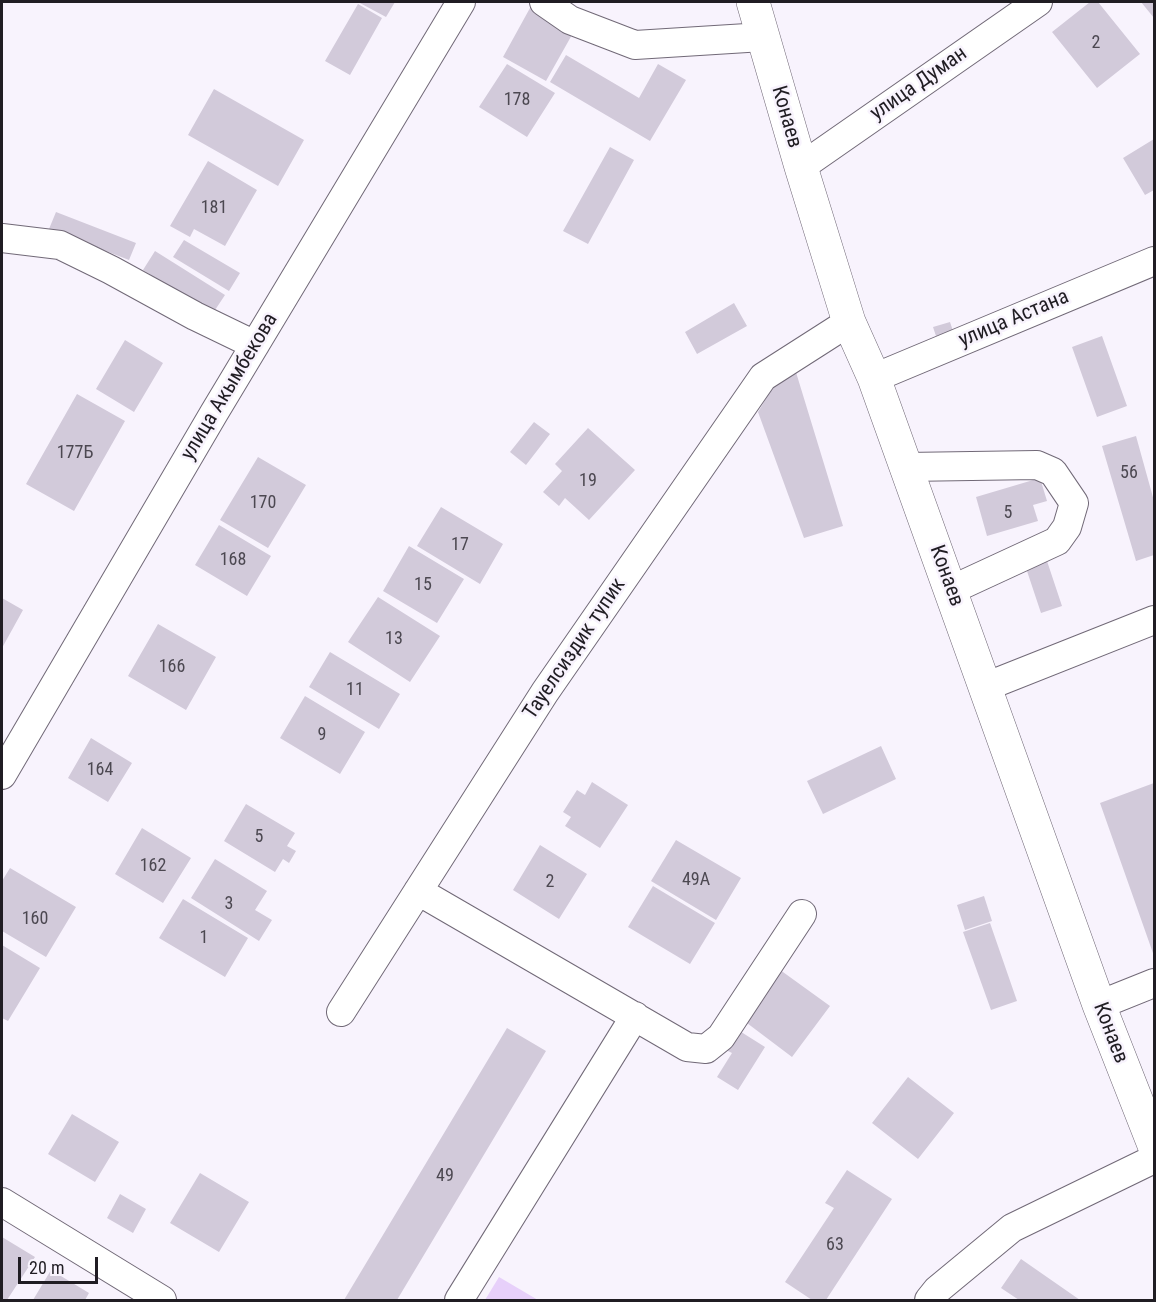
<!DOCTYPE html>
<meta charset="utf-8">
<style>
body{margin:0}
#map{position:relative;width:1156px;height:1302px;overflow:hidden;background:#f8f3fd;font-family:"Roboto Condensed",sans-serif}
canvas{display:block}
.frame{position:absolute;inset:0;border:3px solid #201d23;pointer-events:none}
.scale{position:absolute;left:18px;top:1257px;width:80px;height:27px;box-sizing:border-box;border:3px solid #201d23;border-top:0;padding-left:8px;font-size:18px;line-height:21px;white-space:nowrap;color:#201d23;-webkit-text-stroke:4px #f8f3fd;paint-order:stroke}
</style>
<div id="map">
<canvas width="1156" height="1302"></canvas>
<div class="frame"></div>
<div class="scale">20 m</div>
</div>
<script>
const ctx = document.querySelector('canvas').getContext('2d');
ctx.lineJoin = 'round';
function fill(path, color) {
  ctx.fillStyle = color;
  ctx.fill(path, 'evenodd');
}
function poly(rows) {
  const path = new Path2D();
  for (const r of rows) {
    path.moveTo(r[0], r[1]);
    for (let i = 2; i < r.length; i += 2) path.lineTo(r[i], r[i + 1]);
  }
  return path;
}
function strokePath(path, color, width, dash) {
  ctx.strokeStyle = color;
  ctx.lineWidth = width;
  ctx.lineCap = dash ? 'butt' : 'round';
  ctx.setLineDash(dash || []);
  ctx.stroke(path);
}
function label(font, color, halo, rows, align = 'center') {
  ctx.font = font + ' "Roboto Condensed",sans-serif';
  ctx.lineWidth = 5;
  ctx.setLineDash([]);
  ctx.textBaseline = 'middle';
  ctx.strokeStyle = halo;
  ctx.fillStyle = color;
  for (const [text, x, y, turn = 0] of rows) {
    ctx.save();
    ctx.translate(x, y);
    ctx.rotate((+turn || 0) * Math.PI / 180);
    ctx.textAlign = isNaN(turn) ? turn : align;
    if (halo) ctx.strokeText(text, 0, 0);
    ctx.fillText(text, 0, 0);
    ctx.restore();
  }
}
fill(poly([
 [499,1277,538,1300,485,1300]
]), '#e7d0fa');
fill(poly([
 [358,2,395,2,386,17],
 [1090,2,1098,2,1140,54,1097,88,1052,32],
 [1141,2,1154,2,1154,18],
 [358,4,382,18,350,75,325,61],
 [530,8,573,33,546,81,503,57],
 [566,55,639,98,658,64,686,80,650,141,550,82],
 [507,64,555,93,527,137,479,107],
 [214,89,304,140,278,186,188,135],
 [1154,139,1154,190,1145,195,1123,158],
 [610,147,634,160,588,244,563,231],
 [208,161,257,190,225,246,194,229,190,237,170,226],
 [56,212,136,243,129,260,49,229],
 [184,240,240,273,229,291,173,257],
 [155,251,225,295,213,313,143,270],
 [734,303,747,326,697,354,685,332],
 [950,322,953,331,936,336,933,327],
 [1102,336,1127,406,1097,417,1072,347],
 [125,340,163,363,134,412,96,389],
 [795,369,843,526,804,538,758,412,779,377],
 [77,394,125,421,74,511,26,484],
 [534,422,550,434,526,465,510,452],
 [588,428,635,470,589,520,565,498,559,506,543,492,562,471,555,464],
 [1136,436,1154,501,1154,555,1136,561,1102,446],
 [258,457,306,485,268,548,220,520],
 [1040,478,1047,501,1033,505,1038,521,987,536,976,497],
 [441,507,503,544,480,584,417,546],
 [219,525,271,556,247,596,195,565],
 [409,546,464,579,437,623,383,591],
 [1046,558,1062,606,1041,613,1025,565],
 [378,597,440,636,410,682,348,642],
 [2,598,23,610,2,648],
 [158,624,216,657,186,710,128,676],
 [330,652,400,694,379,729,309,687],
 [305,696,365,732,340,774,280,738],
 [91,738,132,763,108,802,68,778],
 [881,746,896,779,823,814,807,781],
 [592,782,628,805,600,848,565,826,571,817,563,812,577,790,585,795],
 [1154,783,1154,956,1100,803],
 [246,804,295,833,287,846,296,851,289,863,283,859,275,872,224,841],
 [142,828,191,858,163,903,115,874],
 [676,840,741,878,716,920,651,881],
 [540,845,587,874,559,919,513,890],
 [215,859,267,891,255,910,272,920,259,941,191,898],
 [10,868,76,907,46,957,2,931,2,881],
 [653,886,715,923,690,964,628,927],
 [984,896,992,921,965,930,957,905],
 [183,899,248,938,225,977,159,938],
 [990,923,1017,1001,991,1010,963,932],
 [2,945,40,968,8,1021,2,1018],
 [776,967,830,1006,792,1057,739,1017],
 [507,1028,546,1051,397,1300,344,1300],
 [738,1030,765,1047,738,1090,717,1077,732,1053,726,1050],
 [908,1077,954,1113,918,1159,872,1123],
 [72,1114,119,1142,95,1182,48,1154],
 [847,1170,892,1199,826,1300,812,1300,785,1282,834,1208,825,1203],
 [200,1173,249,1202,219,1252,170,1223],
 [120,1194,146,1209,133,1233,107,1218],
 [2,1237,35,1257,7,1300,2,1300],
 [1021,1259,1080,1300,1019,1300,1001,1288],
 [51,1270,89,1293,85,1300,33,1300]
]), '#d2cada');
const minor = poly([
 [544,2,570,20,635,45,763,37],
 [801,167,1038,2],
 [2,238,60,245,111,270,195,316,255,345],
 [874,378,1154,261],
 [906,467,1037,465,1053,472,1074,503,1067,527,1057,541,951,590],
 [985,687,1154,620],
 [2,775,214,413,461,2],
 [418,891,687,1047,706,1049,721,1037,802,914],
 [1099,1005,1154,983],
 [341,1012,545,692,763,377,849,322],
 [2,1202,162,1300],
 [459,1300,635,1016],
 [929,1300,937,1290,1012,1228,1154,1159]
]);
const major = poly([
 [753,2,801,167,849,322,874,378,1099,1005,1154,1145]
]);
strokePath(minor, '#716977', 30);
strokePath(major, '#716977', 34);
strokePath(minor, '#fff', 28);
strokePath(major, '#fff', 33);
label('18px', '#4c4851', null, [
 ["2",1096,43],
 ["178",517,100],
 ["181",214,208],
 ["177Б",75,453],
 ["56",1129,473],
 ["19",588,481],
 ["170",263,503],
 ["5",1008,513],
 ["17",460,545],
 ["168",233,560],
 ["15",423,585],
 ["13",394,639],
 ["166",172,667],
 ["11",355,690],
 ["9",322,735],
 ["164",100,770],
 ["5",259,837],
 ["162",153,866],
 ["49А",696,880],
 ["2",550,882],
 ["3",229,904],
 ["160",35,919],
 ["1",204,938],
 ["49",445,1176],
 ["63",835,1245]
]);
label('21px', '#201d23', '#f8f3fd', [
 ["улица Думан",919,84,-35],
 ["Конаев",786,117,74],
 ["улица Астана",1014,319,-23],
 ["улица Акымбекова",230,387,-59],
 ["Конаев",946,576,70],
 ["Тауелсиздик тупик",575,649,-56],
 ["Конаев",1110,1033,69]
]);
</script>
